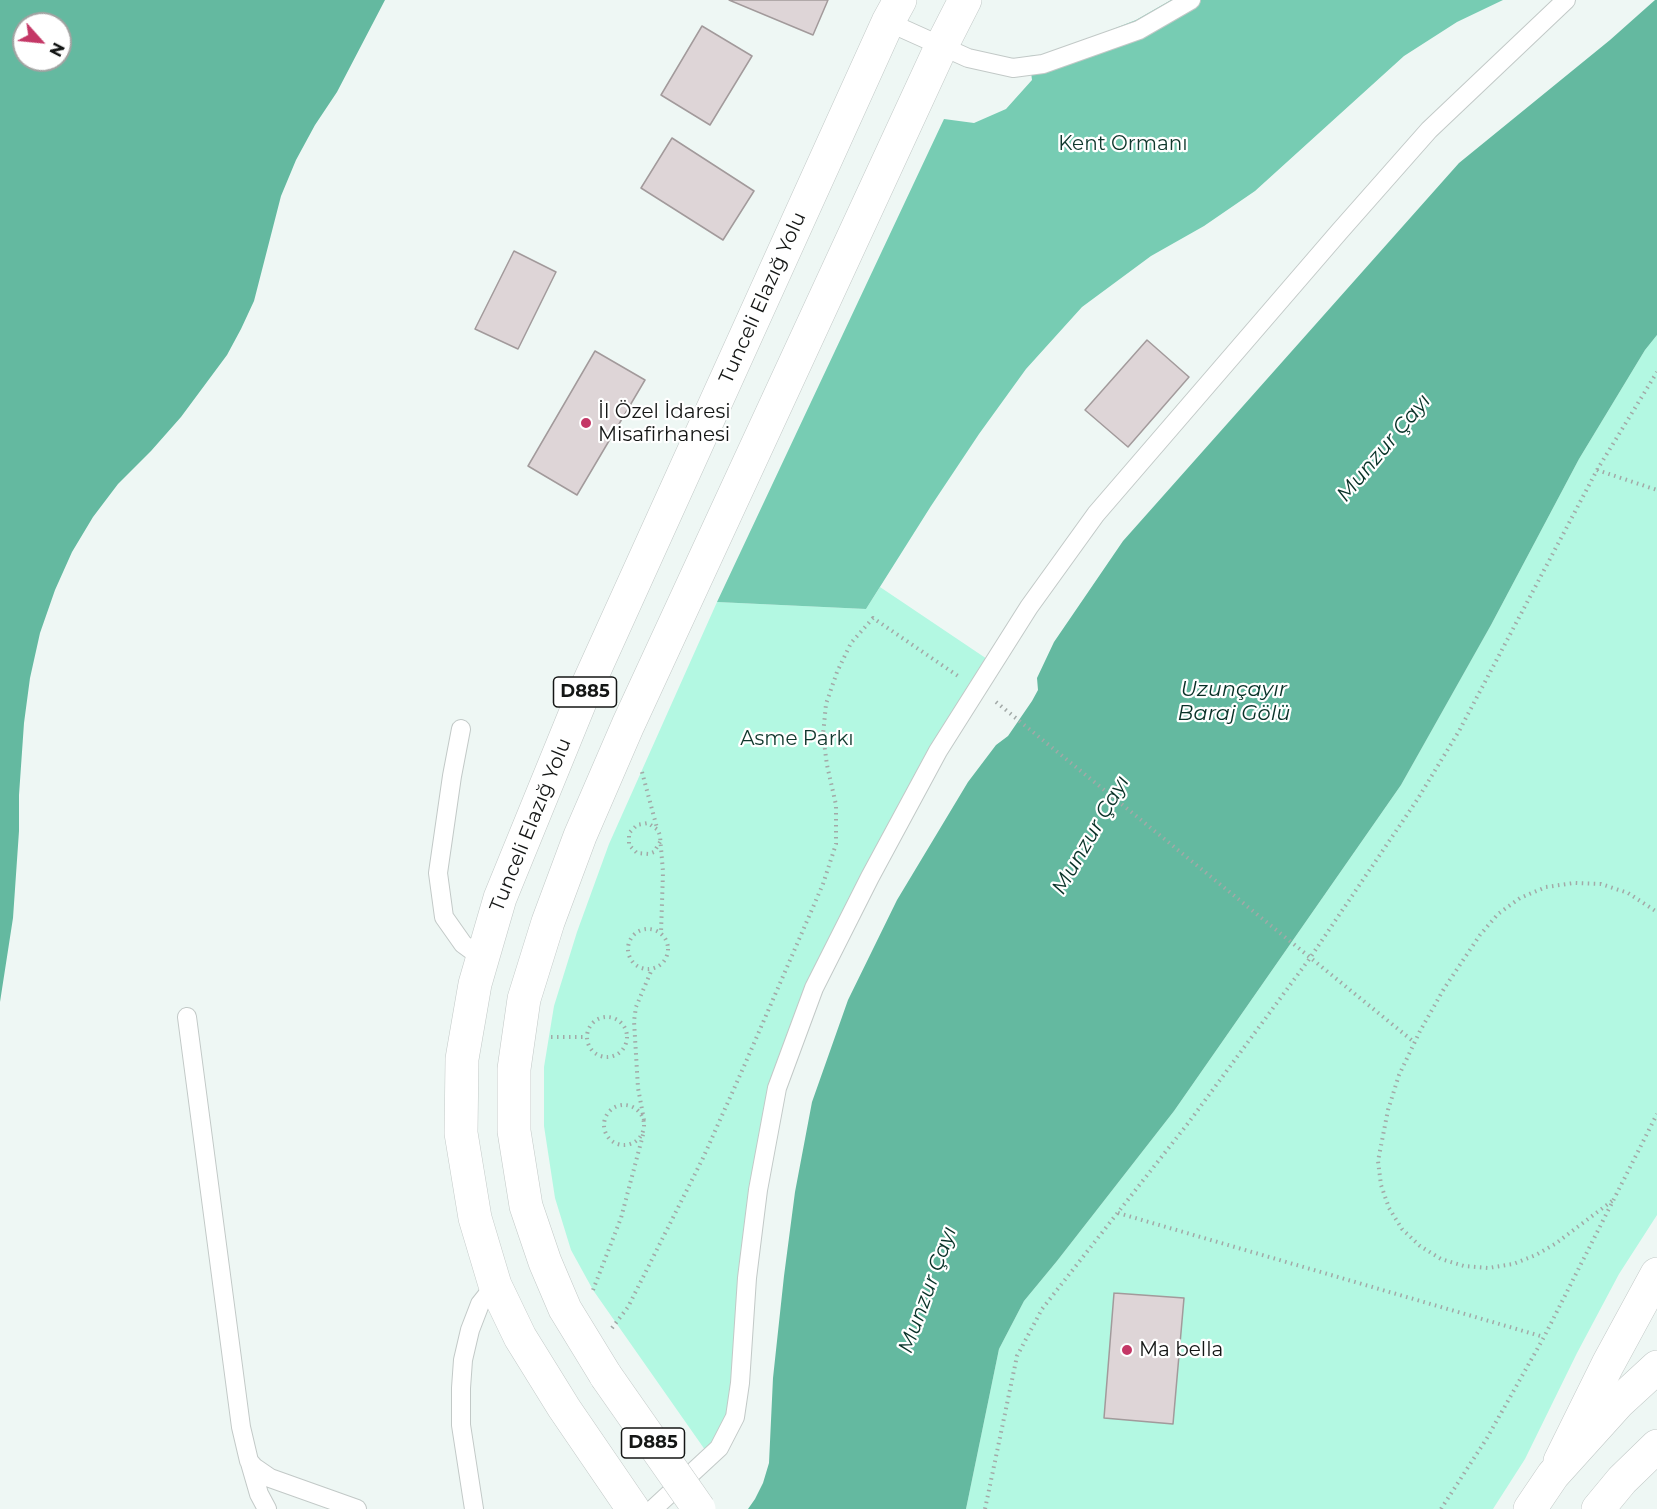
<!DOCTYPE html>
<meta charset="utf-8">
<style>
body{margin:0}
#map{position:relative;width:1657px;height:1509px;overflow:hidden;background:#eef7f4;font-family:Montserrat,sans-serif}
canvas{display:block}
.north{position:absolute;left:12px;top:12px;width:60px;height:60px;box-sizing:border-box;background:#fff;border:2px solid #a1a2a1;border-radius:50%;rotate:117deg;font-size:16px;font-weight:700;line-height:24px;text-align:center;color:#141615}
.north::after{content:'';display:block;margin:auto;width:21px;height:27px;background:#c43766;clip-path:polygon(50% 0,100% 100%,50% 72%,0 100%)}
</style>
<div id="map">
<canvas width="1657" height="1509"></canvas>
<div class="north">N</div>
</div>
<script>
const ctx = document.querySelector('canvas').getContext('2d');
ctx.lineJoin = 'round';
function fill(path, color) {
  ctx.fillStyle = color;
  ctx.fill(path, 'evenodd');
}
function poly(rows) {
  const path = new Path2D();
  for (const r of rows) {
    if (r.length === 3) {
      path.moveTo(r[0] + r[2], r[1]);
      path.arc(r[0], r[1], r[2], 0, 2 * Math.PI);
      continue;
    }
    path.moveTo(r[0], r[1]);
    for (let i = 2; i < r.length; i += 2) path.lineTo(r[i], r[i + 1]);
  }
  return path;
}
function strokePath(path, color, width, dash) {
  ctx.strokeStyle = color;
  ctx.lineWidth = width;
  ctx.lineCap = dash ? 'butt' : 'round';
  ctx.setLineDash(dash || []);
  ctx.stroke(path);
}
function label(font, color, halo, rows, align = 'center') {
  ctx.font = font + ' Montserrat,sans-serif';
  ctx.lineWidth = 4.5;
  ctx.setLineDash([]);
  ctx.textBaseline = 'middle';
  ctx.strokeStyle = halo;
  ctx.fillStyle = color;
  for (const [text, x, y, turn = 0] of rows) {
    ctx.save();
    ctx.translate(x, y);
    ctx.rotate((+turn || 0) * Math.PI / 180);
    ctx.textAlign = isNaN(turn) ? turn : align;
    if (halo) ctx.strokeText(text, 0, 0);
    ctx.fillText(text, 0, 0);
    ctx.restore();
  }
}
fill(poly([
 [1657,335,1657,1215,1619,1274,1577,1353,1525,1459,1493,1509,966,1509,999,1349,1024,1301,1057,1261,1174,1111,1401,785,1491,625,1579,459,1645,350],
 [880,587,993,663,870,877,777,1088,740,1383,710,1457,593,1290,571,1250,555,1198,544,1126,544,1067,554,1006,577,932,609,844,717,602,866,609]
]), '#b3f8e2');
fill(poly([
 [1171,0,1503,0,1457,22,1404,56,1255,191,1204,226,1151,256,1082,307,1026,369,979,434,931,506,866,609,717,602,944,119,974,123,1006,109,1032,80,1029,56,1040,55,1075,44,1136,20]
]), '#77ccb3');
fill(poly([
 [0,0,385,0,337,92,315,125,296,160,281,196,254,301,241,329,227,355,181,417,151,451,118,484,93,517,72,552,55,590,40,633,30,678,24,723,19,795,19,831,13,918,0,1002],
 [24,24,60,24,60,60,24,60],
 [1655,0,1657,0,1657,335,1645,350,1579,459,1491,625,1401,785,1174,1111,1057,1261,1024,1301,999,1349,966,1509,748,1509,755,1499,763,1483,769,1463,773,1378,784,1276,795,1192,812,1102,848,1000,897,900,968,782,996,745,1008,736,1032,701,1038,690,1037,678,1054,642,1123,541,1459,163,1610,40]
]), '#64b9a0');
const building = poly([
 [729,0,828,0,813,35,729,0],
 [702,26,752,56,710,125,661,95,702,26],
 [672,138,754,191,723,240,641,188,672,138],
 [514,251,556,272,518,349,475,329,514,251],
 [1147,340,1189,377,1128,447,1085,410,1147,340],
 [595,351,645,380,577,495,528,466,595,351],
 [1114,1293,1184,1298,1173,1424,1104,1418,1114,1293]
]);
fill(building, '#ded5d7');
strokePath(building, '#a29a9b', 1.5);
const lane = poly([
 [888,22,968,58,1013,68,1043,64,1139,30,1191,0],
 [461,729,452,776,438,873,444,917,463,944,482,958],
 [187,1017,241,1427,249,1461,254,1467,270,1478,357,1509],
 [250,1463,259,1494,267,1509],
 [474,1509,461,1425,461,1388,463,1360,470,1330,480,1304,495,1285],
 [653,1509,719,1448,735,1417,740,1383,747,1278,758,1190,777,1088,814,988,870,877,938,751,1029,607,1096,514,1339,232,1429,130,1566,0]
]);
const street = poly([
 [1560,1461,1608,1364,1657,1274]
]);
const secondary = poly([
 [1530,1509,1553,1475,1618,1403,1657,1367],
 [1598,1509,1622,1480,1657,1446]
]);
const primary = poly([
 [606,1376,565,1309,545,1262,526,1206,514,1131,514,1069,524,999,548,922,580,836,628,725,941,47,965,0],
 [633,1509,564,1408,520,1337,495,1285,475,1218,461,1133,462,1059,475,984,500,898,580,702,888,22,900,0]
]);
strokePath(lane, '#c2c9c7', 20);
strokePath(street, '#c2c9c7', 34);
strokePath(secondary, '#c2c9c7', 34);
strokePath(primary, '#c2c9c7', 34);
strokePath(poly([
 [1597,470,1657,490],
 [996,702,1414,1042],
 [642,772,657,828],
 [660,842,654,852,649,854,637,853,629,845,629,833,637,825,648,823,658,830,660,836,663,872,661,933],
 [648,949,20],
 [607,1037,20],
 [551,1037,586,1037],
 [624,1125,20],
 [644,1120,638,1088,634,1021,636,1007,652,969],
 [1612,1201,1555,1244,1536,1255,1513,1264,1488,1268,1464,1266,1441,1259,1420,1246,1402,1229,1389,1208,1381,1185,1378,1161,1388,1110,1399,1075,1420,1031,1445,987,1480,935,1498,914,1520,898,1546,887,1574,883,1601,884,1628,893,1657,912],
 [1118,1213,1544,1337],
 [593,1290,621,1218,644,1131],
 [612,1328,628,1307,703,1158,745,1064,823,884,836,844,836,805,827,765,823,735,826,704,837,672,851,643,873,618,958,676],
 [985,1509,1017,1356,1042,1309,1189,1122,1310,958,1417,800,1459,731,1597,470,1657,372],
 [1441,1509,1487,1438,1544,1337,1657,1114]
]), '#a2a9a7', 4, [1.5, 4.5]);
strokePath(lane, '#fff', 18);
strokePath(street, '#fff', 33);
strokePath(secondary, '#fff', 33);
strokePath(primary, '#fff', 33);
const primaryBridge = poly([
 [606,1376,699,1509]
]);
strokePath(primaryBridge, '#c2c9c7', 34, []);
strokePath(primaryBridge, '#fff', 33);
for (const [x, y, r, color] of [
 [586,423,6,"#c43766"],
 [1127,1350,6,"#c43766"]
]) {
  const dot = new Path2D();
  dot.arc(x, y, r, 0, 2 * Math.PI);
  ctx.fillStyle = color;
  ctx.fill(dot);
  strokePath(dot, '#fff', 2);
}
for (const [x, y, w] of [
 [585,692,63],
 [653,1443,63]
]) {
  const box = new Path2D();
  box.roundRect(x - w / 2, y - 15, w, 30, 4.5);
  ctx.fillStyle = '#fff';
  ctx.fill(box);
  strokePath(box, '#141615', 1.5);
}
label('bold 18px', '#141615', null, [
 ["D885",585,692],
 ["D885",653,1443]
]);
label('20px', '#10382d', '#fff', [
 ["Kent Ormanı",1123,144],
 ["Asme Parkı",797,739]
]);
label('20px', '#141615', '#fff', [
 ["Tunceli Elazığ Yolu",763,298,-66],
 ["Tunceli Elazığ Yolu",531,825,-68]
]);
label('20px', '#141615', '#fff', [
 ["İl Özel İdaresi",598,412],
 ["Misafirhanesi",598,435],
 ["Ma bella",1139,1350]
], 'left');
label('italic 21px', '#083127', '#fff', [
 ["Munzur Çayı",1384,448,-50],
 ["Uzunçayır",1234,690],
 ["Baraj Gölü",1234,714],
 ["Munzur Çayı",1091,835,-60],
 ["Munzur Çayı",928,1290,-70]
]);
</script>
